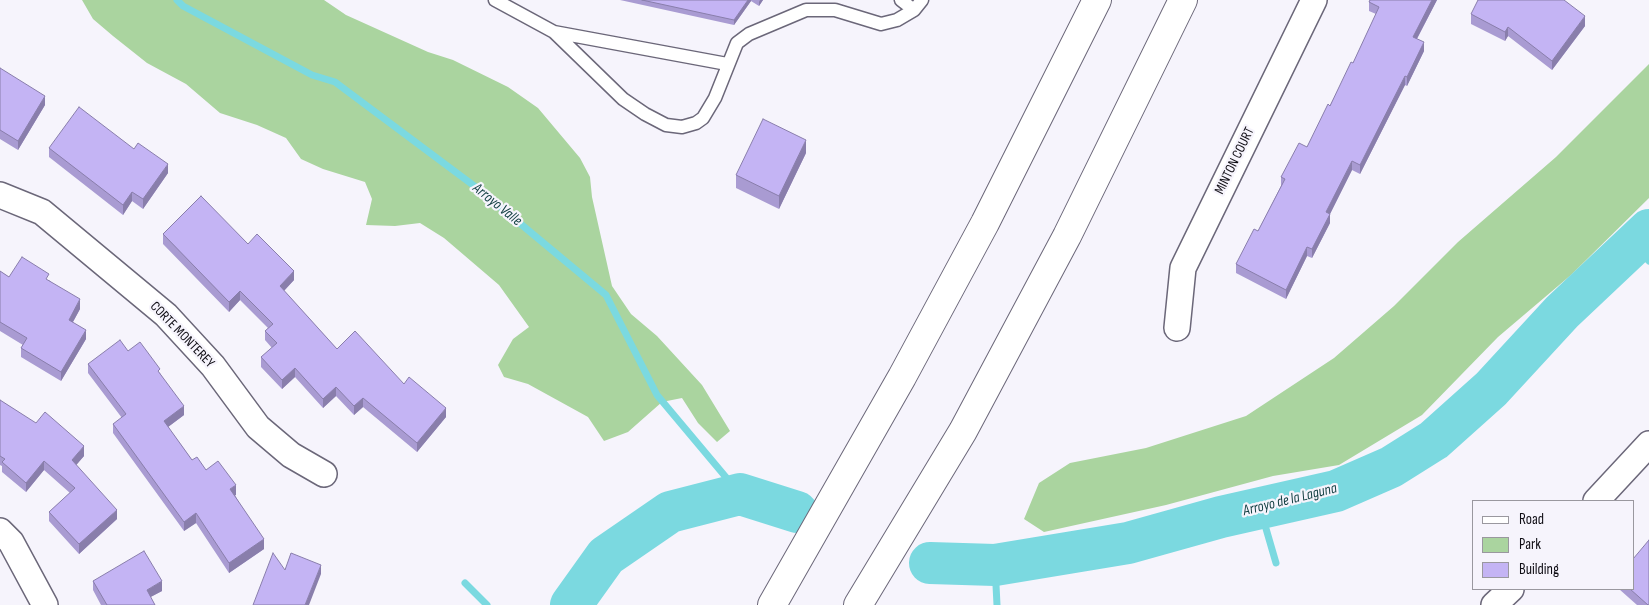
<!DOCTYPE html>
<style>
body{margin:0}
#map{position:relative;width:1649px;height:605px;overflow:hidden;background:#f6f4fc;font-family:"Sofia Sans Condensed",sans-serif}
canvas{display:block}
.legend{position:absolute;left:1472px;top:500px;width:162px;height:90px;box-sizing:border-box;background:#f6f4fc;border:1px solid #9a989f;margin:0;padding:6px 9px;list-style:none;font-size:15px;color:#0f0d14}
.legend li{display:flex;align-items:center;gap:10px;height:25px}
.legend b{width:25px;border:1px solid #9a989f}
</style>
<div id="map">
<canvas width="1649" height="605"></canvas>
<ul class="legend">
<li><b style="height:6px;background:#fff"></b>Road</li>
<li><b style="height:14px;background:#aad49f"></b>Park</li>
<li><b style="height:14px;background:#c4b4f4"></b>Building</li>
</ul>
</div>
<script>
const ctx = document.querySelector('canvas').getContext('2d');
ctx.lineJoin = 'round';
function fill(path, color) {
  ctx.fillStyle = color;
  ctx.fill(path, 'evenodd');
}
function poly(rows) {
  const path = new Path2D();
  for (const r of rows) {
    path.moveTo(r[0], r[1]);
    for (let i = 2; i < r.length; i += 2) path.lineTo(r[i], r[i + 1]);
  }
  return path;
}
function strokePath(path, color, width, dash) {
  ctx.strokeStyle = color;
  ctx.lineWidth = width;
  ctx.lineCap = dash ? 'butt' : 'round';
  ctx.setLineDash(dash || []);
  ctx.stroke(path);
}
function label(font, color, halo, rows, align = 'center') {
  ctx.font = font + ' "Sofia Sans Condensed",sans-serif';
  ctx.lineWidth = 4.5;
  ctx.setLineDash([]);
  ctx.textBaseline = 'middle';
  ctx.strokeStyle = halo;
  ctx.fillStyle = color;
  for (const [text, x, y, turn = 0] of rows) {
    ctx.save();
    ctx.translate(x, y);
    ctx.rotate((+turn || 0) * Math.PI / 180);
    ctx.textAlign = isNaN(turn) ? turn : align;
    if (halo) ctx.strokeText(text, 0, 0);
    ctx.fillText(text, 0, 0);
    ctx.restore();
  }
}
fill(poly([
 [82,0,324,0,346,15,428,52,453,60,508,87,538,108,580,158,590,177,592,197,612,286,631,314,657,336,702,385,730,431,717,442,698,423,682,398,662,402,628,432,604,441,588,417,528,384,504,377,498,365,513,339,529,327,499,285,444,238,420,223,395,226,366,225,372,199,365,182,323,169,301,159,286,138,257,125,220,113,186,84,147,63,113,36,93,19],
 [1649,64,1649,198,1571,275,1498,337,1422,415,1339,465,1273,476,1166,505,1044,532,1024,519,1039,483,1070,463,1146,448,1246,416,1334,358,1394,306,1458,242,1556,157]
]), '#aad49f');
strokePath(poly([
 [177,0,183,6,312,75,335,82,481,191,606,295,657,395,740,494],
 [1634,246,1649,261],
 [1260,508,1276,563],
 [995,565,997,605],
 [465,583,487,605]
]), '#7bd9e0', 7);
strokePath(poly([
 [930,563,995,565,1128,543,1221,517,1336,491,1391,467,1434,440,1491,389,1562,312,1649,230],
 [571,605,606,556,670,512,740,494,797,512]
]), '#7bd9e0', 42);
const service = poly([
 [495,0,554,32,623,99,645,114,666,125,682,127,696,123,703,118,715,98,737,43,749,34,806,10,835,10,881,24,897,20,914,10,922,0],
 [901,0,914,10],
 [554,32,727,64]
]);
const minor = poly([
 [0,195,42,212,166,315,213,366,258,427,291,455,324,474],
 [1177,328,1183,268,1314,0],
 [1596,501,1649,444],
 [0,531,11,542,45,605],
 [1494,605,1511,589]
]);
const motorway = poly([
 [772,605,902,377,985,223,1097,0],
 [858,605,963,431,1067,236,1183,0]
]);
strokePath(service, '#6b6779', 15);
strokePath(minor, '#6b6779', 28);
strokePath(motorway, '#6b6779', 30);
strokePath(service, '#fff', 12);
strokePath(minor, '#fff', 25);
strokePath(motorway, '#fff', 28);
fill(poly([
 [620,0,763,0,759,6,751,1,734,25],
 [1370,0,1437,0,1417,39,1424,51,1407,86,1405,85,1360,174,1352,170,1330,214,1330,223,1312,258,1307,256,1286,299,1236,273,1236,264,1258,231,1281,186,1281,177,1307,147,1353,63,1376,14,1369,11,1369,2],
 [1471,14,1585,26,1552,70,1508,36,1505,41,1471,24],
 [0,68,45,105,18,150,0,139],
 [49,148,134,149,168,173,143,209,132,201,123,215,49,157],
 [806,153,779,209,736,188,736,175],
 [163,234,248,244,294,280,284,291,337,349,404,384,446,417,417,452,363,407,354,415,336,396,323,408,295,377,282,389,261,367,261,357,272,348,265,340,265,331,268,328,240,300,229,312,163,244],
 [0,271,9,277,49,280,80,309,73,322,86,339,61,381,21,357,21,348,23,345,0,331],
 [128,351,160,373,184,415,168,427,192,460,206,470,236,495,235,495,264,549,229,573,196,523,184,531,113,433,113,424,122,418,88,373,88,364],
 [0,400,84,456,76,465,117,519,79,554,49,521,49,512,70,493,44,470,26,492,2,472,2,466,0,465],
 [93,581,162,591,150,597,155,605,101,605,93,590],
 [1619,589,1633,589,1649,605,1637,605]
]), '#a99bd2');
fill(poly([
 [748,0,751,0,751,1,734,25,734,20],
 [760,0,763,0,759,6,759,2],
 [1432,0,1437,0,1413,46,1413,37],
 [1585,16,1585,26,1552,70,1552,61],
 [1508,27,1508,36,1505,41,1505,32],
 [1424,42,1424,51,1407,86,1407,77],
 [1405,76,1405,85,1360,174,1360,165],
 [45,96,45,105,18,150,18,141],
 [806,140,806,153,779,209,779,196],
 [1352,161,1352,170,1330,214,1330,223,1312,258,1312,249,1326,212],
 [168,164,168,173,143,209,143,199],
 [132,192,132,201,123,215,123,205],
 [1307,247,1307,256,1286,299,1286,290],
 [294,271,294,280,280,295,280,286],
 [240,291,240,300,229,312,229,302],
 [80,299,80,309,69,329,69,320],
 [86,330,86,339,61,381,61,372],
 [295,368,295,377,282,389,282,380],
 [336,387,336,396,323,408,323,399],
 [363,398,363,407,354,415,354,406],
 [184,406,184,415,164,430,164,421],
 [446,408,446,417,417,452,417,443],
 [84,446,84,456,72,470,72,460],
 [44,461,44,470,26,492,26,483],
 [236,485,236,495,230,498,230,489],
 [117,510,117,519,79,554,79,544],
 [196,513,196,523,184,531,184,522],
 [264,539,264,549,229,573,229,563],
 [321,565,321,574,309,605,305,605],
 [162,581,162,591,147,599,147,590]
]), '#897eab');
const building = poly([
 [642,0,748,0,734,20,642,0],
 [1370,0,1432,0,1413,37,1424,42,1407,77,1405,76,1360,165,1352,161,1326,212,1330,214,1312,249,1307,247,1286,290,1236,264,1254,229,1258,231,1285,179,1281,177,1299,143,1307,147,1328,104,1330,106,1351,62,1353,63,1379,7,1369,2,1370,0],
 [1478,0,1564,0,1585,16,1552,61,1508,27,1505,32,1471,14,1478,0],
 [0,68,45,96,18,141,0,130,0,68],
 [79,107,134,149,138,143,168,164,143,199,132,192,123,205,49,148,79,107],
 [763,119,806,140,779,196,736,175,763,119],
 [201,196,248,244,257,234,294,271,280,286,337,349,355,331,404,384,409,377,446,408,417,443,363,398,354,406,336,387,323,399,295,368,282,380,261,357,277,343,265,331,273,324,240,291,229,302,163,234,201,196],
 [22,257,49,274,46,279,80,299,69,320,86,330,61,372,21,348,27,338,0,322,0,271,9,277,22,257],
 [120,340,128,351,140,342,160,369,158,371,184,406,164,421,192,460,197,457,206,470,218,461,236,485,230,489,264,539,229,563,196,513,184,522,113,424,126,414,88,364,120,340],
 [0,400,36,423,45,412,84,446,72,460,117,510,79,544,49,512,75,488,44,461,26,483,2,462,5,459,0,456,0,400],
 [1649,540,1649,605,1648,605,1630,589,1633,589,1633,559,1649,540],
 [144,551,162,581,147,590,155,605,107,605,93,581,144,551],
 [273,553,285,570,291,553,321,565,305,605,253,605,273,553]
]);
fill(building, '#c4b4f4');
strokePath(building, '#897eab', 1);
label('14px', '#0f0d14', '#f6f4fc', [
 ["MINTON COURT",1235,161,-64],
 ["CORTE MONTEREY",182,335,46]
]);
label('italic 15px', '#113e41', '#f6f4fc', [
 ["Arroyo Valle",497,205,39],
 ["Arroyo de la Laguna",1290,500,-14]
]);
</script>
